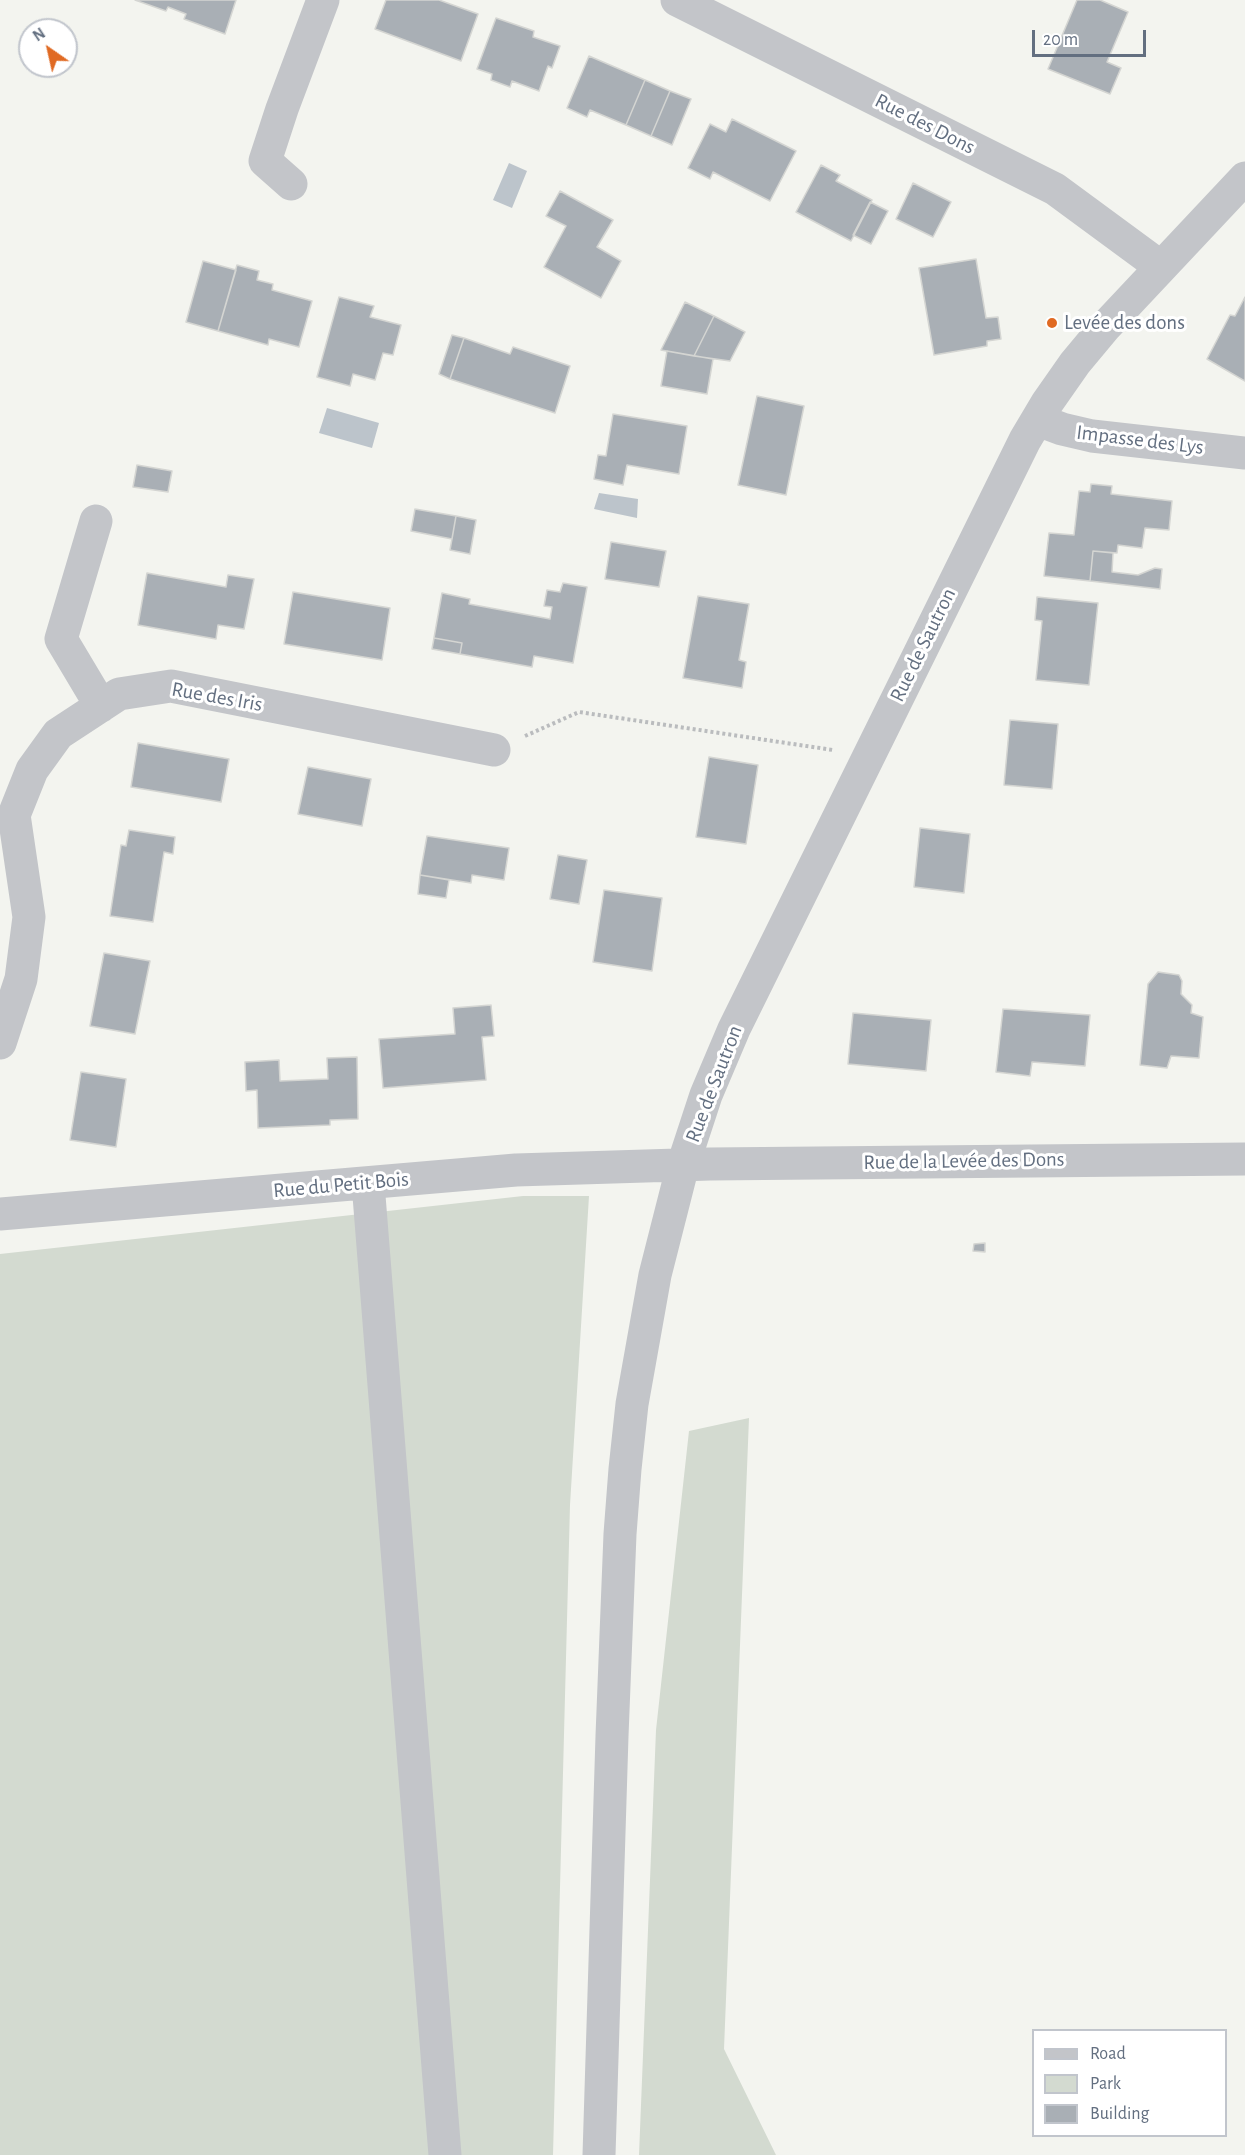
<!DOCTYPE html>
<meta charset="utf-8">
<style>
body{margin:0}
#map{position:relative;width:1245px;height:2155px;overflow:hidden;background:#f3f4ef;font-family:"Alegreya Sans",sans-serif}
canvas{display:block}
.legend{position:absolute;left:1032px;top:2029px;width:195px;height:108px;box-sizing:border-box;background:#fff;border:2px solid #c1c5cc;margin:0;padding:8px 10px;list-style:none;font-size:18px;color:#636f80}
.legend li{display:flex;align-items:center;gap:12px;height:30px}
.legend b{width:30px;border:2px solid #c1c5cc}
.north{position:absolute;left:18px;top:18px;width:60px;height:60px;box-sizing:border-box;background:#fff;border:2px solid #c1c5cc;border-radius:50%;rotate:326deg;font-size:16px;font-weight:700;line-height:24px;text-align:center;color:#636f80}
.north::after{content:'';display:block;margin:auto;width:21px;height:27px;background:#e06a23;clip-path:polygon(50% 0,100% 100%,50% 72%,0 100%)}
.scale{position:absolute;left:1032px;top:30px;width:114px;height:27px;box-sizing:border-box;border:3px solid #636f80;border-top:0;padding-left:8px;font-size:18px;line-height:21px;white-space:nowrap;color:#636f80;-webkit-text-stroke:4px #fff;paint-order:stroke}
</style>
<div id="map">
<canvas width="1245" height="2155"></canvas>
<ul class="legend">
<li><b style="height:8px;background:#c3c5c9"></b>Road</li>
<li><b style="height:16px;background:#d3dad0"></b>Park</li>
<li><b style="height:16px;background:#a9afb5"></b>Building</li>
</ul>
<div class="north">N</div>
<div class="scale">20 m</div>
</div>
<script>
const ctx = document.querySelector('canvas').getContext('2d');
ctx.lineJoin = 'round';
function fill(path, color) {
  ctx.fillStyle = color;
  ctx.fill(path, 'evenodd');
}
function poly(rows) {
  const path = new Path2D();
  for (const r of rows) {
    path.moveTo(r[0], r[1]);
    for (let i = 2; i < r.length; i += 2) path.lineTo(r[i], r[i + 1]);
  }
  return path;
}
function strokePath(path, color, width, dash) {
  ctx.strokeStyle = color;
  ctx.lineWidth = width;
  ctx.lineCap = dash ? 'butt' : 'round';
  ctx.setLineDash(dash || []);
  ctx.stroke(path);
}
function label(font, color, halo, rows, align = 'center') {
  ctx.font = font + ' "Alegreya Sans",sans-serif';
  ctx.lineWidth = 6;
  ctx.setLineDash([]);
  ctx.textBaseline = 'middle';
  ctx.strokeStyle = halo;
  ctx.fillStyle = color;
  for (const [text, x, y, turn = 0] of rows) {
    ctx.save();
    ctx.translate(x, y);
    ctx.rotate((+turn || 0) * Math.PI / 180);
    ctx.textAlign = isNaN(turn) ? turn : align;
    if (halo) ctx.strokeText(text, 0, 0);
    ctx.fillText(text, 0, 0);
    ctx.restore();
  }
}
fill(poly([
 [523,1196,589,1196,570,1505,553,2155,0,2155,0,1254],
 [749,1418,724,2049,776,2155,639,2155,656,1730,689,1431]
]), '#d3dad0');
fill(poly([
 [509,163,527,171,512,208,493,200],
 [327,408,379,423,372,448,319,433],
 [599,493,638,499,637,518,594,509]
]), '#bcc4cb');
const building = poly([
 [135,0,236,0,225,34,184,19,186,14,168,7,166,11,135,0],
 [386,0,439,0,478,14,461,61,375,29,386,0],
 [1077,0,1100,0,1128,12,1107,62,1121,68,1110,94,1048,69,1077,0],
 [496,18,534,31,533,37,560,46,552,68,548,66,539,91,512,81,510,87,491,80,492,74,477,69,496,18],
 [589,56,645,80,626,125,590,110,587,117,567,108,589,56],
 [645,80,670,91,651,136,626,125,645,80],
 [670,91,691,99,672,145,651,136,670,91],
 [732,119,796,151,770,201,713,172,710,179,688,168,710,124,726,132,732,119],
 [821,165,840,175,836,181,872,200,851,241,796,212,821,165],
 [913,183,951,202,933,237,896,219,913,183],
 [560,191,613,220,597,247,621,261,601,298,544,267,566,226,546,216,560,191],
 [870,202,888,211,871,244,853,235,870,202],
 [976,259,986,318,998,317,1001,339,987,341,987,346,934,355,919,268,976,259],
 [203,261,236,270,218,331,186,322,203,261],
 [237,265,259,271,257,280,273,284,272,290,312,301,299,347,269,339,268,345,218,331,237,265],
 [339,297,374,306,370,317,401,325,393,355,383,353,375,380,353,374,350,386,317,377,339,297],
 [1245,297,1245,381,1207,359,1230,315,1235,316,1245,297],
 [685,302,714,316,694,356,661,350,685,302],
 [714,316,745,332,730,361,694,356,714,316],
 [452,335,464,338,450,379,439,374,452,335],
 [464,338,510,354,513,347,570,366,555,413,450,379,464,338],
 [667,351,713,359,707,394,661,386,667,351],
 [757,396,804,406,786,495,738,485,757,396],
 [613,414,687,426,679,474,627,465,623,485,594,479,598,455,606,456,613,414],
 [137,465,172,471,168,492,133,487,137,465],
 [1091,484,1112,486,1111,494,1172,501,1169,530,1145,528,1142,548,1118,545,1117,553,1093,551,1090,581,1044,576,1049,533,1074,535,1079,491,1090,492,1091,484],
 [415,509,456,516,452,539,411,531,415,509],
 [456,516,476,520,470,554,450,550,456,516],
 [611,542,666,551,659,587,605,579,611,542],
 [1093,551,1113,553,1112,572,1138,575,1155,568,1162,569,1160,589,1090,581,1093,551],
 [147,573,226,587,228,575,254,579,244,629,218,625,216,639,138,625,147,573],
 [563,583,587,587,573,663,534,656,532,667,460,654,462,643,434,638,442,593,470,599,469,604,550,619,552,607,544,606,547,590,560,592,563,583],
 [293,592,390,608,382,660,284,644,293,592],
 [698,596,749,604,739,660,746,662,742,688,683,678,698,596],
 [1037,597,1098,603,1089,685,1036,680,1042,621,1035,620,1037,597],
 [434,638,462,643,460,654,432,649,434,638],
 [1010,720,1058,724,1052,789,1004,785,1010,720],
 [138,743,229,759,221,802,131,787,138,743],
 [709,757,758,765,746,844,696,837,709,757],
 [308,767,371,779,362,826,298,814,308,767],
 [920,828,970,834,964,893,914,887,920,828],
 [129,830,175,837,173,854,164,852,153,922,110,916,121,845,126,846,129,830],
 [427,836,509,848,504,880,472,875,471,883,420,875,427,836],
 [558,855,587,860,579,904,550,899,558,855],
 [420,875,449,880,446,898,418,894,420,875],
 [604,890,662,898,652,971,593,962,604,890],
 [104,953,150,961,135,1034,90,1026,104,953],
 [1158,972,1179,975,1182,981,1181,994,1192,1005,1191,1013,1203,1017,1199,1058,1171,1056,1167,1068,1140,1065,1148,984,1158,972],
 [491,1005,494,1036,482,1037,486,1080,383,1088,379,1039,455,1034,453,1008,491,1005],
 [1003,1009,1090,1015,1085,1066,1032,1062,1030,1076,996,1072,1003,1009],
 [853,1013,931,1020,926,1071,848,1064,853,1013],
 [357,1057,358,1119,330,1120,330,1125,258,1128,257,1090,246,1091,245,1062,279,1060,280,1081,328,1079,327,1058,357,1057],
 [81,1072,126,1079,116,1147,70,1140,81,1072],
 [985,1243,985,1252,973,1251,974,1244,985,1243]
]);
fill(building, '#a9afb5');
strokePath(building, '#d4d5d2', 1.5);
strokePath(poly([
 [525,736,579,712,833,750]
]), '#babcbe', 4, [3, 3]);
strokePath(poly([
 [677,0,1055,189,1161,267],
 [291,184,265,161,282,109,323,0],
 [1038,420,1062,429,1092,436,1245,453],
 [96,521,61,639,101,706],
 [0,1043,21,979,29,917,14,815,32,770,58,734,119,694,171,686,494,750],
 [368,1183,445,2155],
 [0,1214,516,1170,710,1164,1245,1159],
 [599,2155,612,1736,620,1534,625,1469,632,1404,655,1275,683,1165,706,1095,734,1029,1025,440,1047,403,1075,363,1105,327,1245,178]
]), '#c3c5c9', 33);
for (const [x, y, r, color] of [
 [1052,323,6,"#e06a23"]
]) {
  const dot = new Path2D();
  dot.arc(x, y, r, 0, 2 * Math.PI);
  ctx.fillStyle = color;
  ctx.fill(dot);
  strokePath(dot, '#fff', 2);
}
label('21px', '#636f80', '#fff', [
 ["Rue des Dons",925,124,27],
 ["Impasse des Lys",1140,440,7],
 ["Rue de Sautron",923,645,-64],
 ["Rue des Iris",217,697,10],
 ["Rue de Sautron",714,1084,-69],
 ["Rue de la Levée des Dons",964,1161,-1],
 ["Rue du Petit Bois",341,1185,-5]
]);
label('21px', '#636f80', '#fff', [
 ["Levée des dons",1064,323]
], 'left');
</script>
